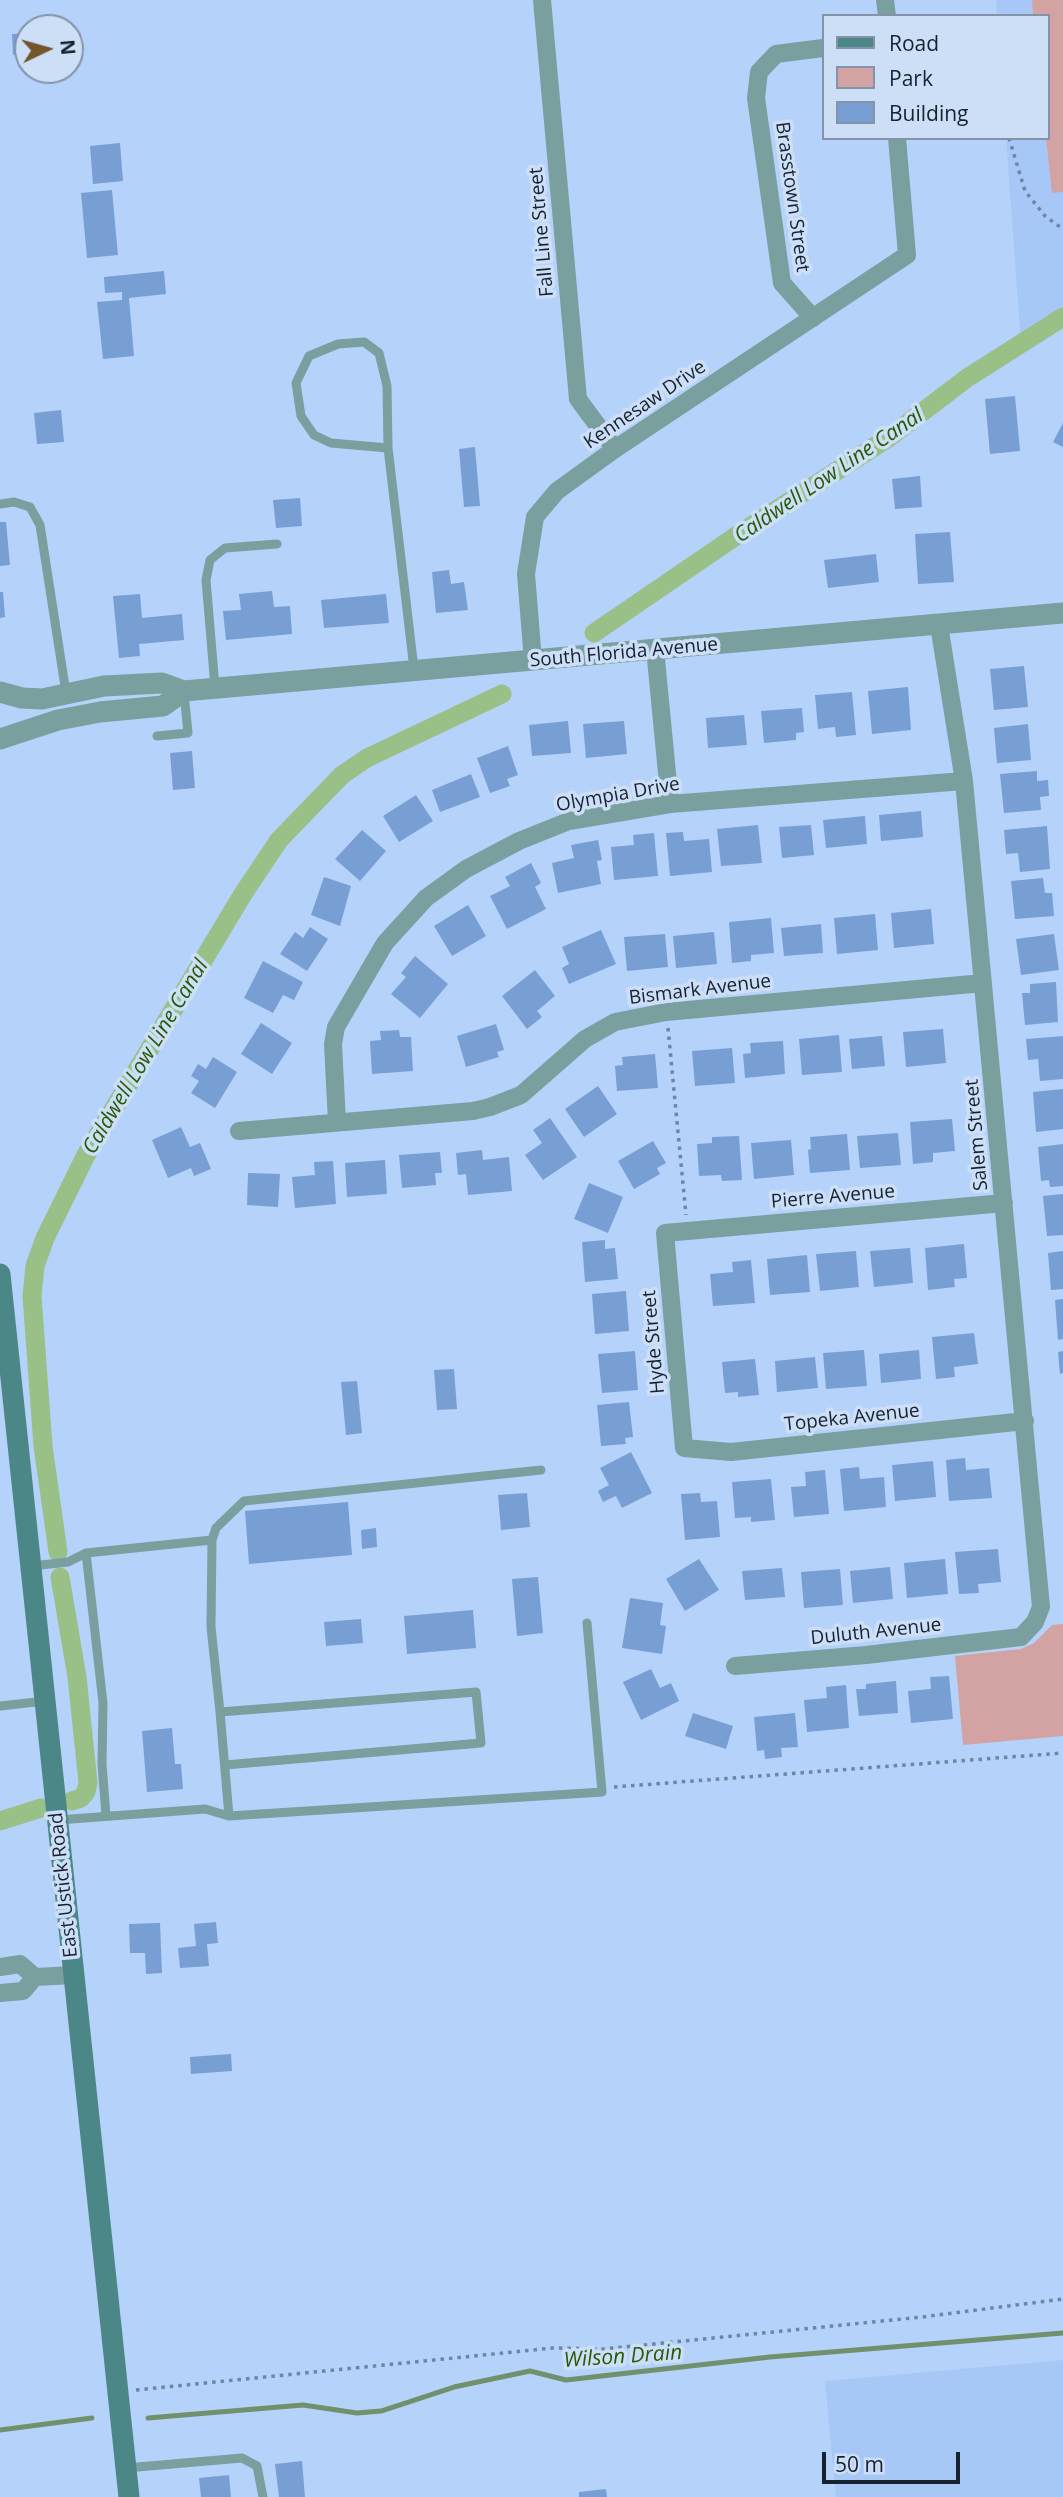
<!DOCTYPE html>
<style>
body{margin:0}
#map{position:relative;width:1063px;height:2497px;overflow:hidden;background:#b5d2fa;font-family:"Open Sans",sans-serif}
canvas{display:block}
.legend{position:absolute;left:822px;top:14px;width:228px;height:126px;box-sizing:border-box;background:#cddff7;border:2px solid #8493a8;margin:0;padding:9px 12px;list-style:none;font-size:21px;color:#172231}
.legend li{display:flex;align-items:center;gap:14px;height:35px}
.legend b{width:35px;border:2px solid #8493a8}
.north{position:absolute;left:14px;top:14px;width:70px;height:70px;box-sizing:border-box;background:#cddff7;border:2px solid #8493a8;border-radius:50%;rotate:85deg;font-size:19px;font-weight:700;line-height:28px;text-align:center;color:#172231}
.north::after{content:'';display:block;margin:auto;width:24px;height:32px;background:#73562a;clip-path:polygon(50% 0,100% 100%,50% 72%,0 100%)}
.scale{position:absolute;left:822px;top:2452px;width:138px;height:32px;box-sizing:border-box;border:4px solid #172231;border-top:0;padding-left:9px;font-size:21px;line-height:24px;white-space:nowrap;color:#172231;-webkit-text-stroke:5px #cddff7;paint-order:stroke}
</style>
<div id="map">
<canvas width="1063" height="2497"></canvas>
<ul class="legend">
<li><b style="height:9px;background:#4c8788"></b>Road</li>
<li><b style="height:19px;background:#d3a3a4"></b>Park</li>
<li><b style="height:19px;background:#789fd4"></b>Building</li>
</ul>
<div class="north">N</div>
<div class="scale">50 m</div>
</div>
<script>
const ctx = document.querySelector('canvas').getContext('2d');
ctx.lineJoin = 'round';
function fill(path, color) {
  ctx.fillStyle = color;
  ctx.fill(path, 'evenodd');
}
function poly(rows) {
  const path = new Path2D();
  for (const r of rows) {
    path.moveTo(r[0], r[1]);
    for (let i = 2; i < r.length; i += 2) path.lineTo(r[i], r[i + 1]);
  }
  return path;
}
function strokePath(path, color, width, dash) {
  ctx.strokeStyle = color;
  ctx.lineWidth = width;
  ctx.lineCap = dash ? 'butt' : 'round';
  ctx.setLineDash(dash || []);
  ctx.stroke(path);
}
function label(font, color, halo, rows, align = 'center') {
  ctx.font = font + ' "Open Sans",sans-serif';
  ctx.lineWidth = 7;
  ctx.setLineDash([]);
  ctx.textBaseline = 'middle';
  ctx.strokeStyle = halo;
  ctx.fillStyle = color;
  for (const [text, x, y, turn = 0] of rows) {
    ctx.save();
    ctx.translate(x, y);
    ctx.rotate((+turn || 0) * Math.PI / 180);
    ctx.textAlign = isNaN(turn) ? turn : align;
    if (halo) ctx.strokeText(text, 0, 0);
    ctx.fillText(text, 0, 0);
    ctx.restore();
  }
}
fill(poly([
 [996,0,1063,0,1063,317,1021,343,1006,138,1047,138,1047,16,997,16],
 [1063,2360,1063,2497,836,2497,825,2381]
]), '#a7c8f6');
fill(poly([
 [1032,0,1063,0,1063,192,1052,193,1046,138,1047,16,1033,16],
 [1063,1624,1063,1736,963,1745,955,1656,1021,1649,1034,1643,1052,1625]
]), '#d3a3a4');
strokePath(poly([
 [148,2418,303,2405,357,2413,381,2411,454,2387,530,2371,566,2380,770,2357,1063,2333],
 [0,2430,92,2418]
]), '#71916d', 5);
strokePath(poly([
 [594,633,739,534,891,436,967,378,1063,317],
 [58,1552,43,1446,32,1296,35,1266,45,1238,86,1155,243,894,279,840,342,775,367,758,502,694],
 [60,1577,77,1677,88,1783,86,1792,81,1798,72,1801],
 [0,1821,41,1808]
]), '#98c087', 19);
fill(poly([
 [28,33,28,53,13,55,12,34],
 [120,143,123,181,93,184,90,146],
 [112,190,118,255,87,258,81,193],
 [164,271,166,294,129,298,134,356,103,359,97,302,122,300,122,292,105,293,104,277],
 [1015,396,1020,451,990,454,985,399],
 [61,410,64,442,37,444,34,413],
 [1063,423,1063,447,1053,442],
 [475,447,480,506,464,507,459,449],
 [920,476,922,507,895,509,892,479],
 [300,498,302,526,276,528,273,500],
 [0,522,6,522,10,565,0,566],
 [950,532,954,582,918,584,915,534],
 [876,554,879,582,828,588,824,560],
 [449,570,451,584,464,582,468,610,436,613,432,572],
 [272,591,274,607,290,606,292,634,226,640,223,611,241,610,239,594],
 [0,592,3,592,5,617,0,618],
 [140,594,142,618,182,614,184,640,139,644,140,656,119,658,113,596],
 [386,594,389,623,324,628,321,600],
 [1024,666,1028,707,994,710,990,669],
 [908,687,911,730,872,734,868,691],
 [852,692,856,735,836,737,835,727,818,729,815,695],
 [802,708,804,732,796,733,796,740,764,743,761,711],
 [744,715,747,745,708,748,706,718],
 [568,721,571,753,532,756,529,725],
 [624,721,627,754,586,758,583,724],
 [1028,724,1031,760,997,763,994,728],
 [508,746,518,775,507,779,510,786,490,793,477,758],
 [192,751,195,788,173,790,170,753],
 [1037,771,1037,781,1048,780,1049,796,1040,797,1041,810,1004,813,1000,774],
 [471,774,480,797,440,812,432,790],
 [416,795,433,821,399,842,383,816],
 [921,811,923,837,881,841,879,815],
 [865,816,867,844,826,848,823,820],
 [758,825,762,863,721,866,717,829],
 [811,825,814,855,782,858,779,827],
 [1047,826,1050,869,1020,872,1018,853,1006,854,1004,830],
 [362,830,386,851,360,881,335,859],
 [683,832,684,841,709,839,712,872,670,876,666,833],
 [654,833,658,876,614,880,611,847,634,845,633,835],
 [598,840,602,860,597,861,601,884,558,893,552,863,574,858,571,845],
 [531,863,541,883,535,887,546,909,507,929,490,896,510,886,505,877],
 [324,877,351,886,340,926,311,915],
 [1043,878,1045,893,1052,893,1054,916,1015,919,1011,881],
 [468,905,486,936,452,956,434,926],
 [931,909,934,944,894,948,891,913],
 [875,914,878,950,837,954,834,918],
 [771,918,774,953,751,955,751,961,732,963,729,922],
 [821,924,823,953,784,956,781,928],
 [310,927,328,939,307,971,280,954,295,932,303,938],
 [601,930,616,964,569,984,562,968,569,964,562,947],
 [714,932,717,964,676,968,673,936],
 [665,934,668,967,627,971,624,937],
 [1054,934,1059,970,1021,975,1016,939],
 [415,956,448,984,420,1018,391,994,406,977,401,973],
 [263,961,303,982,294,1000,283,995,273,1013,244,998],
 [535,970,555,996,537,1011,542,1017,527,1029,502,996],
 [1056,982,1058,1022,1025,1025,1022,993,1030,993,1030,984],
 [261,1023,292,1043,272,1074,241,1054],
 [496,1024,504,1050,497,1052,499,1057,466,1067,457,1036],
 [943,1029,946,1063,906,1067,903,1032],
 [399,1030,400,1037,411,1037,413,1071,372,1074,370,1041,381,1040,380,1031],
 [839,1035,842,1072,802,1075,799,1039],
 [882,1036,885,1066,852,1069,849,1039],
 [1063,1036,1063,1079,1040,1081,1038,1059,1028,1060,1026,1039],
 [783,1041,785,1074,745,1078,743,1054,751,1053,750,1043],
 [732,1048,735,1083,695,1086,692,1051],
 [655,1054,658,1088,617,1091,615,1066,623,1065,622,1057],
 [213,1057,237,1072,215,1108,191,1093,199,1081,191,1076,198,1064,206,1069],
 [598,1086,617,1114,584,1137,565,1109],
 [1063,1089,1063,1129,1036,1132,1033,1092],
 [550,1118,577,1157,543,1180,525,1155,542,1143,533,1130],
 [952,1119,955,1151,933,1153,933,1162,913,1164,910,1122],
 [181,1127,190,1147,200,1143,211,1169,194,1176,191,1168,168,1178,152,1140],
 [898,1133,901,1165,860,1168,857,1136],
 [847,1134,850,1170,810,1173,808,1150,811,1149,810,1137],
 [739,1136,742,1180,722,1181,721,1175,699,1176,697,1144,712,1143,712,1137],
 [791,1140,794,1175,754,1179,751,1143],
 [653,1141,666,1163,657,1168,660,1174,634,1189,618,1161],
 [1063,1144,1063,1186,1050,1187,1049,1180,1041,1181,1038,1147],
 [482,1150,483,1160,509,1157,512,1191,468,1195,466,1174,458,1175,456,1153],
 [440,1152,442,1173,435,1173,436,1185,402,1188,399,1155],
 [385,1160,387,1194,347,1197,345,1163],
 [333,1161,336,1204,295,1208,292,1177,315,1175,314,1162],
 [248,1173,280,1174,278,1207,247,1205],
 [589,1183,623,1197,608,1233,574,1219],
 [1063,1194,1063,1235,1047,1236,1043,1196],
 [605,1240,605,1249,615,1248,618,1279,585,1282,582,1242],
 [964,1244,967,1278,954,1279,955,1287,928,1290,925,1248],
 [910,1248,913,1283,874,1287,870,1251],
 [856,1251,859,1287,820,1291,816,1254],
 [1063,1251,1063,1289,1051,1290,1048,1253],
 [807,1255,810,1292,770,1295,767,1259],
 [751,1260,755,1303,713,1306,710,1274,733,1272,732,1262],
 [626,1291,629,1331,595,1334,592,1294],
 [1063,1299,1063,1339,1058,1340,1055,1300],
 [974,1333,978,1364,954,1367,955,1377,936,1379,932,1337],
 [864,1350,867,1386,826,1389,823,1353],
 [919,1350,921,1379,881,1383,879,1354],
 [635,1351,638,1390,602,1393,598,1354],
 [1063,1351,1063,1373,1060,1374,1058,1352],
 [815,1357,818,1388,777,1392,775,1361],
 [755,1359,759,1395,738,1397,738,1392,725,1393,722,1362],
 [454,1369,457,1409,437,1410,434,1370],
 [357,1381,362,1433,346,1435,341,1382],
 [629,1402,633,1437,625,1438,626,1444,601,1446,597,1405],
 [631,1452,652,1493,622,1508,616,1496,603,1502,598,1491,609,1485,600,1468],
 [965,1458,966,1470,989,1468,992,1498,949,1501,946,1460],
 [933,1461,936,1497,895,1501,892,1465],
 [859,1467,860,1479,884,1477,886,1507,844,1511,840,1469],
 [825,1470,829,1514,794,1517,791,1487,806,1486,805,1472],
 [771,1479,775,1520,751,1522,751,1517,735,1518,732,1482],
 [527,1493,530,1527,501,1530,498,1495],
 [700,1493,701,1502,717,1501,720,1537,685,1540,681,1494],
 [348,1502,352,1555,249,1564,245,1511],
 [376,1528,377,1547,362,1549,361,1530],
 [998,1549,1001,1582,978,1584,979,1593,959,1594,955,1552],
 [699,1559,719,1590,685,1611,666,1579],
 [945,1559,948,1594,907,1598,904,1563],
 [890,1567,893,1599,853,1603,850,1571],
 [782,1568,785,1597,745,1600,742,1571],
 [840,1569,843,1605,804,1608,801,1572],
 [538,1577,543,1633,517,1636,512,1579],
 [630,1598,663,1603,660,1625,666,1626,662,1654,622,1648],
 [473,1610,476,1648,407,1654,404,1616],
 [361,1619,363,1643,326,1646,324,1622],
 [651,1669,660,1688,671,1683,679,1701,641,1720,623,1682],
 [949,1676,953,1719,911,1723,908,1691,931,1689,930,1677],
 [896,1681,898,1713,859,1716,856,1689,866,1689,866,1684],
 [846,1685,849,1728,807,1732,804,1700,827,1698,826,1687],
 [693,1713,733,1726,726,1749,685,1736],
 [795,1713,798,1747,781,1748,782,1757,765,1759,764,1750,757,1751,754,1717],
 [172,1728,175,1764,181,1764,183,1789,147,1792,142,1731],
 [216,1922,218,1943,207,1944,209,1966,180,1968,178,1948,196,1946,194,1924],
 [160,1923,162,1973,146,1974,145,1953,130,1953,129,1924],
 [231,2054,232,2071,191,2074,190,2057],
 [302,2461,305,2497,279,2497,275,2464],
 [229,2475,231,2497,201,2497,199,2478],
 [606,2489,607,2497,579,2497,579,2492]
]), '#789fd4');
strokePath(poly([
 [1009,138,1025,191,1045,216,1063,229],
 [668,1028,686,1215],
 [614,1787,1063,1753],
 [136,2390,553,2348,604,2349,922,2317,1063,2299]
]), '#7085a2', 3.5, [3.5, 5]);
strokePath(poly([
 [388,448,331,443,314,435,301,416,296,383,309,356,338,344,364,342,379,353,387,386,388,448,414,669],
 [0,504,14,502,30,507,40,525,66,693],
 [215,687,206,580,210,560,225,548,277,544],
 [157,736,188,733,184,693],
 [212,1540,211,1627,220,1712],
 [86,1553,103,1703,102,1764,106,1816],
 [32,1566,68,1562,86,1553,212,1540,216,1528,244,1501,541,1470],
 [0,1706,45,1701],
 [225,1765,481,1743,476,1692,220,1712,229,1816],
 [58,1820,205,1809,229,1816,602,1792,587,1623],
 [126,2468,242,2458,257,2466,263,2497]
]), '#7a9f9f', 9);
strokePath(poly([
 [542,0,578,399,615,449],
 [885,0,887,16],
 [813,318,782,283,756,98,759,72,776,54,823,48],
 [655,649,670,804],
 [533,661,526,574,535,517,557,491,615,449,907,255,897,138],
 [337,1122,333,1044,336,1027,385,943,426,898,466,869,519,841,569,821,670,804,964,781],
 [239,1131,473,1111,490,1107,521,1095,585,1039,615,1022,666,1012,983,983],
 [1004,1203,665,1233,684,1448,731,1452,1025,1421],
 [735,1666,866,1655,1021,1637,1035,1622,1041,1607,964,781,939,625],
 [0,1967,20,1964,35,1977,74,1975],
 [0,1993,23,1991,35,1977]
]), '#7a9f9f', 18);
strokePath(poly([
 [0,692,22,698,42,699,104,686,162,683,184,691,1063,613],
 [0,739,58,720,100,712,163,706,184,691]
]), '#7a9f9f', 21);
strokePath(poly([
 [0,1274,129,2497]
]), '#4c8788', 21);
label('19px', '#172231', '#cddff7', [
 ["Brasstown Street",792,197,82],
 ["Fall Line Street",542,232,-95],
 ["Kennesaw Drive",645,405,-34],
 ["South Florida Avenue",624,653,-5],
 ["Olympia Drive",618,795,-10],
 ["Bismark Avenue",700,990,-7],
 ["Salem Street",977,1135,-95],
 ["Pierre Avenue",833,1197,-5],
 ["Hyde Street",654,1342,-95],
 ["Topeka Avenue",852,1418,-6],
 ["Duluth Avenue",876,1632,-6],
 ["East Ustick Road",64,1885,-96]
]);
label('italic 21px', '#285905', '#cddff7', [
 ["Caldwell Low Line Canal",829,476,-34],
 ["Caldwell Low Line Canal",146,1057,-59],
 ["Wilson Drain",623,2357,-4]
]);
</script>
